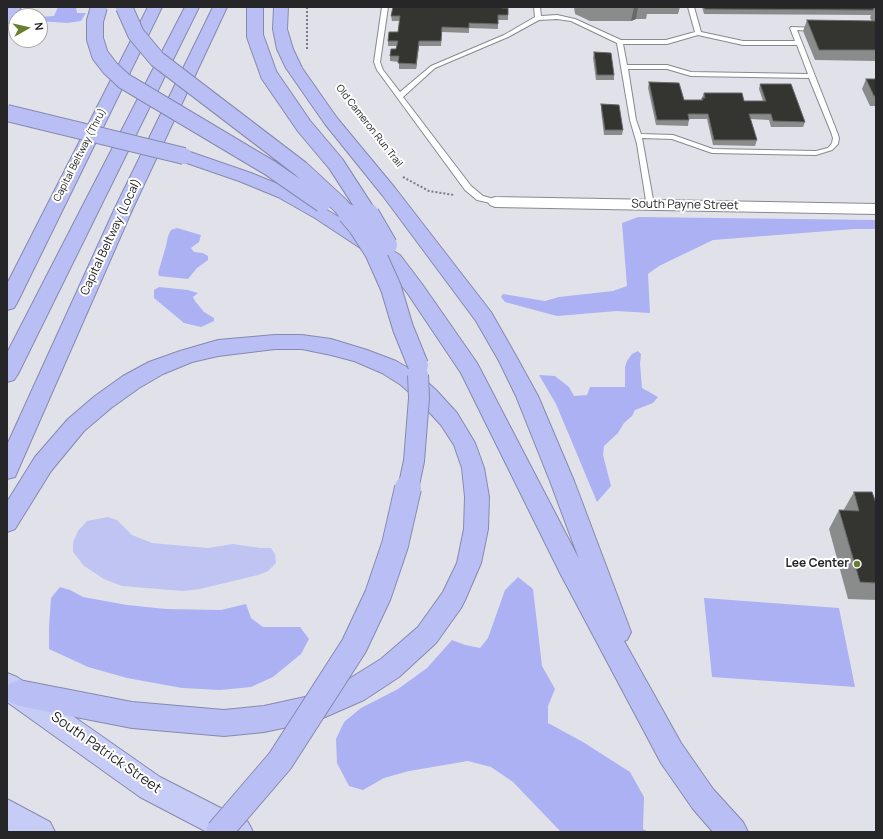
<!DOCTYPE html>
<style>
body{margin:0}
#map{position:relative;width:883px;height:839px;overflow:hidden;background:#e1e2e9;font-family:Manrope,sans-serif}
canvas{display:block}
.frame{position:absolute;inset:0;border:8px solid #262629;pointer-events:none}
.north{position:absolute;left:8px;top:8px;width:40px;height:40px;box-sizing:border-box;background:#fff;border:1px solid #a8a8a9;border-radius:50%;rotate:82deg;font-size:11px;font-weight:700;line-height:16px;text-align:center;color:#262629}
.north::after{content:'';display:block;margin:auto;width:14px;height:18px;background:#697f30;clip-path:polygon(50% 0,100% 100%,50% 72%,0 100%)}
</style>
<div id="map">
<canvas width="883" height="839"></canvas>
<div class="frame"></div>
<div class="north">N</div>
</div>
<script>
const ctx = document.querySelector('canvas').getContext('2d');
ctx.lineJoin = 'round';
function fill(path, color) {
  ctx.fillStyle = color;
  ctx.fill(path, 'evenodd');
}
function poly(rows) {
  const path = new Path2D();
  for (const r of rows) {
    path.moveTo(r[0], r[1]);
    for (let i = 2; i < r.length; i += 2) path.lineTo(r[i], r[i + 1]);
  }
  return path;
}
function strokePath(path, color, width, dash) {
  ctx.strokeStyle = color;
  ctx.lineWidth = width;
  ctx.lineCap = dash ? 'butt' : 'round';
  ctx.setLineDash(dash || []);
  ctx.stroke(path);
}
function label(font, color, halo, rows, align = 'center') {
  ctx.font = font + ' Manrope,sans-serif';
  ctx.lineWidth = 4;
  ctx.setLineDash([]);
  ctx.textBaseline = 'middle';
  ctx.strokeStyle = halo;
  ctx.fillStyle = color;
  for (const [text, x, y, turn = 0] of rows) {
    ctx.save();
    ctx.translate(x, y);
    ctx.rotate((+turn || 0) * Math.PI / 180);
    ctx.textAlign = isNaN(turn) ? turn : align;
    if (halo) ctx.strokeText(text, 0, 0);
    ctx.fillText(text, 0, 0);
    ctx.restore();
  }
}
fill(poly([
 [58,7,76,7,77,13,86,13,81,21,67,23,40,21,40,17,54,16],
 [638,217,876,220,876,229,854,229,713,240,659,266,648,274,650,313,617,311,557,316,505,302,501,297,503,294,545,301,559,297,613,291,627,286,622,223],
 [177,228,201,235,199,242,191,248,194,252,203,253,208,256,208,260,197,268,188,279,159,276,158,273,166,246,168,236,171,230],
 [159,287,188,290,198,293,193,297,195,301,204,312,214,318,214,321,201,327,184,323,154,298,154,290],
 [638,351,641,354,640,364,642,388,658,397,653,403,635,410,632,416,624,423,618,433,604,446,603,455,611,486,597,502,556,404,539,375,555,376,569,387,574,396,587,395,590,387,625,387,625,367,627,361,632,354],
 [518,577,533,589,542,666,555,689,548,706,548,723,583,742,630,772,644,797,643,829,649,832,561,832,513,782,491,767,468,761,409,771,384,778,363,790,349,786,337,763,336,739,344,722,361,708,398,689,427,668,452,640,465,645,480,648,488,638,505,590],
 [60,587,70,590,83,597,127,605,166,609,221,610,246,604,251,618,263,627,300,627,309,639,301,654,273,677,251,687,220,690,182,688,127,678,88,667,49,649,49,627,51,598],
 [704,598,839,608,855,687,712,677]
]), '#abb1f3');
fill(poly([
 [108,517,117,520,132,535,152,543,208,548,233,544,260,548,271,548,275,554,276,563,268,571,258,575,200,589,183,591,122,586,104,579,84,566,73,552,73,542,78,531,87,521]
]), '#bfc4f3');
const service = poly([
 [382,7,388,7,380,62,383,70,400,92,431,66,504,35,535,17,534,7,540,7,541,16,557,15,575,19,621,40,666,40,695,32,688,7,694,7,701,32,743,41,795,41,790,28,791,27,817,28,817,30,815,31,797,30,837,132,839,138,838,144,832,150,816,155,712,153,672,139,642,138,654,205,650,207,647,207,637,144,630,120,617,43,571,21,557,19,539,20,508,37,435,68,403,97,471,186,483,196,498,200,499,202,495,204,477,200,465,190,377,70,374,62,382,7],
 [698,35,743,45,797,45,808,74,691,72,667,65,627,65,623,44,667,44,698,35],
 [628,69,667,69,691,76,809,78,831,132,833,138,832,143,828,148,816,151,713,149,673,135,641,134,636,120,628,69]
]);
const minor = poly([
 [495,197,876,204,876,214,495,207,490,205,488,202,490,199,495,197]
]);
const trunk = poly([
 [7,673,17,677,160,777,248,822,253,832,207,832,140,797,7,702,7,673],
 [7,799,50,822,55,832,11,832,7,830,7,799]
]);
const motorway = poly([
 [7,7,21,7,12,22,7,23,7,7],
 [148,7,162,7,17,303,14,308,7,310,7,284,148,7],
 [185,7,199,7,18,374,14,380,7,382,7,353,185,7],
 [213,7,227,7,133,208,18,470,15,477,7,479,7,445,115,208,213,7],
 [274,7,288,7,287,29,293,49,302,68,337,118,395,188,491,312,516,356,538,396,574,481,631,632,627,640,624,641,681,743,713,789,743,822,748,832,713,832,693,809,661,763,560,573,461,373,408,294,386,265,315,218,278,197,239,181,178,160,175,156,178,152,184,151,190,152,251,173,290,189,327,210,400,255,422,284,477,363,579,559,550,481,516,396,499,361,476,321,383,196,325,124,286,68,277,49,273,29,274,7],
 [275,335,302,335,331,339,367,350,396,361,417,373,436,390,457,413,475,443,484,468,489,497,488,529,481,563,465,600,461,608,436,643,399,677,364,700,316,721,264,732,224,736,132,728,19,706,9,702,7,697,7,689,9,684,19,680,132,702,224,710,264,706,314,695,344,682,381,659,418,627,443,592,457,563,464,529,465,497,462,468,454,445,441,425,420,402,401,385,382,373,354,361,331,355,302,349,275,349,218,356,192,362,163,374,139,388,111,408,84,431,51,471,15,529,7,532,7,502,35,457,68,419,95,396,123,376,149,362,180,351,218,340,275,335]
]);
strokePath(service, '#88898f', 2);
strokePath(minor, '#88898f', 2);
strokePath(trunk, '#8689ae', 2);
strokePath(motorway, '#8689ae', 2);
strokePath(poly([
 [307,7,307,50],
 [403,177,429,191,454,195]
]), '#7b7c80', 2, [2, 2]);
fill(service, '#fff');
fill(minor, '#fff');
fill(trunk, '#c7ccf7');
fill(motorway, '#b9bff5');
const motorwayBridgeFar2 = poly([
 [99,7,95,21,95,39,100,55,110,68,124,81,270,168,322,204],
 [124,7,136,34,157,59,301,169,340,205,349,215],
 [255,7,255,36,269,75,304,126,336,164,369,215],
 [7,113,184,156]
]);
const motorwayBridgeFar1 = poly([
 [348,214,359,227,375,252,391,288,403,328,418,365],
 [369,214,387,245],
 [408,489,414,461,419,398,418,375]
]);
const motorwayBridge = poly([
 [219,832,280,761,354,646,378,595,395,545,408,488]
]);
strokePath(motorwayBridgeFar2, '#8689ae', 18, []);
strokePath(motorwayBridgeFar1, '#8689ae', 22, []);
strokePath(motorwayBridge, '#8689ae', 28, []);
strokePath(motorwayBridgeFar2, '#b9bff5', 16);
strokePath(motorwayBridgeFar1, '#b9bff5', 20);
strokePath(motorwayBridge, '#b9bff5', 26);
fill(poly([
 [574,7,680,7,678,14,647,14,646,19,636,19,631,21,590,21,575,14],
 [702,7,876,7,876,61,815,60,803,31,807,20,872,21,870,18,871,15,704,14],
 [502,8,508,15,508,20,498,20,498,29,469,28,469,33,442,32,441,46,419,46,416,69,399,69,399,62,390,61,390,56,396,49,397,46,388,46,388,41,398,32,400,21,392,21,391,16],
 [594,52,614,75,614,80,596,80,593,58],
 [866,79,876,79,876,106,870,106,862,89],
 [649,82,684,100,701,100,704,93,744,101,763,101,759,89,760,84,805,122,803,127,771,127,769,120,750,119,757,140,755,146,713,145,707,119,689,119,688,126,656,125,648,88],
 [601,104,623,130,622,135,604,135,601,110],
 [854,492,876,503,876,600,848,599,829,529,839,510,843,511]
]), '#8a8c8c');
fill(poly([
 [634,7,638,7,636,19,631,21],
 [419,41,419,46,416,69,416,64]
]), '#686968');
const building = poly([
 [393,7,502,7,502,8,508,8,508,15,498,15,498,24,469,23,469,28,442,27,441,41,419,41,416,64,398,63,399,56,390,56,391,49,396,49,398,41,388,41,389,32,398,32,400,16,391,16,393,7],
 [704,7,876,7,876,8,874,8,873,10,705,9,704,7],
 [807,20,876,21,876,50,819,50,807,20],
 [594,52,611,53,614,75,597,75,594,52],
 [866,79,876,79,876,96,874,96,866,79],
 [649,82,679,83,684,100,703,100,702,98,705,98,704,93,742,93,744,101,766,101,760,84,791,84,805,122,773,121,771,114,749,114,757,140,714,140,708,114,688,114,689,120,657,120,649,82],
 [601,104,619,105,623,130,605,130,601,104],
 [854,492,872,492,876,503,876,583,860,582,839,510,859,511,854,492]
]);
fill(building, '#343530');
strokePath(building, '#686968', 1);
for (const [x, y, r, color] of [
 [857,564,4,"#697f30"]
]) {
  const dot = new Path2D();
  dot.arc(x, y, r, 0, 2 * Math.PI);
  ctx.fillStyle = color;
  ctx.fill(dot);
  strokePath(dot, '#fff', 1.5);
}
label('10px', '#262629', '#fff', [
 ["Old Cameron Run Trail",369,126,52],
 ["Capital Beltway (Thru)",80,155,-63]
]);
label('12px', '#262629', '#fff', [
 ["South Payne Street",685,205,1],
 ["Capital Beltway (Local)",111,237,-65]
]);
label('bold 12px', '#262629', '#fff', [
 ["Lee Center",849,564]
], 'right');
label('14px', '#262629', '#fff', [
 ["South Patrick Street",106,753,35]
]);
</script>
